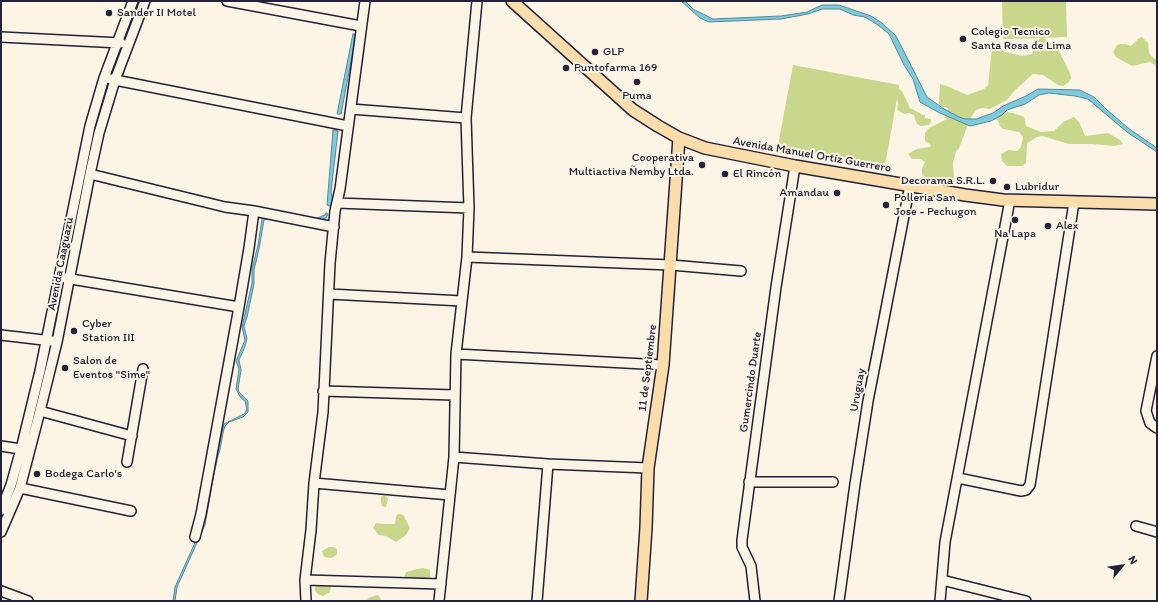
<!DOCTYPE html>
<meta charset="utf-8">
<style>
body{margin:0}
#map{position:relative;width:1158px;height:602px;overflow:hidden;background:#fcf5e5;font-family:Itim,sans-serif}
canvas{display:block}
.frame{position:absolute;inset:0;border:2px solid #22223b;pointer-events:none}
.north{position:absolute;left:1102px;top:546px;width:40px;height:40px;-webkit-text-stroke:3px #fcf5e5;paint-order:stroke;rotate:61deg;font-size:11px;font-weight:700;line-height:16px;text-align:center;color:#22223b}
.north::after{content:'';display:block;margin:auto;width:14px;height:18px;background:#22223b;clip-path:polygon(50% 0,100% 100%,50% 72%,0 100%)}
</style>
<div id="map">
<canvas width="1158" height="602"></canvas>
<div class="frame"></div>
<div class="north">N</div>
</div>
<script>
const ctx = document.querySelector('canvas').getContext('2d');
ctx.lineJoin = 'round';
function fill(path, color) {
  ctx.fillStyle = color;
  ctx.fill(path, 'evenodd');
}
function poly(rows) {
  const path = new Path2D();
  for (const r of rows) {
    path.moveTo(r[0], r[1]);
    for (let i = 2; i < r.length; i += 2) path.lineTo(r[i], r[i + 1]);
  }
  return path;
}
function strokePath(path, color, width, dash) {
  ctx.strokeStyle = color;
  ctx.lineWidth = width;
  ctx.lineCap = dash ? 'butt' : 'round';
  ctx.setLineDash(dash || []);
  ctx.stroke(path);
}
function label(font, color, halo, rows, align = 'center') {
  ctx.font = font + ' Itim,sans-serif';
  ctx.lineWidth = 4;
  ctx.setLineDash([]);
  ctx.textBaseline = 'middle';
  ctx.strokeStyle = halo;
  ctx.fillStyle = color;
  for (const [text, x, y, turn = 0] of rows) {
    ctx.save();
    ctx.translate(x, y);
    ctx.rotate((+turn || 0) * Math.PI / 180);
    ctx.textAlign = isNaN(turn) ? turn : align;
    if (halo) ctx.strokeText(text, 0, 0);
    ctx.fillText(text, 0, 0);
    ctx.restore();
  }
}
fill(poly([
 [1002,1,1066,1,1067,37,1043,38,1051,43,1059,51,1070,73,1071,78,1069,82,1063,86,1058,85,1043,75,1033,74,1015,90,1007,100,990,109,982,108,976,110,971,117,959,148,956,151,953,163,954,178,949,182,943,184,930,180,922,175,922,169,925,162,921,159,912,159,908,154,917,149,930,147,931,145,925,141,925,133,929,128,947,119,944,117,948,115,948,109,946,107,942,107,939,103,940,84,947,86,967,95,984,89,988,85,992,49,999,47,1005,52,1023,56,1032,54,1038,41,1041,38,1003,39],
 [1142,37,1148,43,1149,52,1151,56,1157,60,1157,66,1150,62,1132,66,1116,57,1113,52,1117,45,1120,44,1126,44,1131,46,1139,38],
 [793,65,899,85,899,89,902,91,910,108,923,115,925,115,925,118,931,119,931,122,929,125,921,126,917,124,915,119,914,115,909,113,904,114,897,110,898,104,897,98,885,166,778,146],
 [1005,112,1013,113,1024,117,1026,126,1041,132,1054,131,1063,122,1074,117,1079,122,1085,136,1108,133,1120,140,1123,144,1114,146,1092,144,1069,144,1042,136,1037,137,1027,143,1026,163,1022,166,1007,166,1002,161,1001,154,1008,150,1017,151,1021,147,1023,137,1019,132,1003,129,1000,126,996,117],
 [384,495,387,497,388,499,386,507,385,507,382,506,381,501,381,497],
 [398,514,401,514,404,516,410,528,406,535,396,542,386,536,379,535,373,528,376,523,384,524,395,524,396,516],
 [329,547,333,547,337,549,337,554,332,558,324,557,322,551],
 [424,568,430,570,430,577,406,582,404,578,406,572,417,569],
 [318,584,328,584,331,586,330,592,323,596,318,594,315,591,315,588],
 [377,595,379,596,382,601,367,601,368,598]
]), '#c8d78b');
const water = poly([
 [681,1,685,1,693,9,713,19,781,16,807,12,822,5,839,5,871,16,882,23,896,36,927,97,944,109,959,117,965,119,976,119,993,113,1003,106,1026,96,1038,89,1080,90,1094,97,1106,109,1128,128,1157,148,1157,152,1127,132,1088,99,1075,96,1049,93,1039,95,1025,104,1007,110,1002,115,991,121,970,126,940,113,927,106,920,102,913,79,904,65,889,34,878,25,865,17,853,15,840,9,822,9,808,14,781,19,709,22,700,18,681,1],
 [353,34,356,35,341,114,337,114,353,34],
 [333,130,338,131,331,192,333,201,331,206,329,206,327,205,333,130],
 [326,213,328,214,326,218,320,220,296,223,287,222,268,218,264,220,259,249,254,270,254,284,247,317,244,326,247,339,244,349,239,360,241,370,238,389,239,392,248,401,248,412,243,417,229,422,225,426,223,433,220,450,217,459,216,458,224,424,244,414,247,410,245,401,241,398,236,389,239,369,236,361,245,340,242,327,252,283,252,269,258,245,262,219,263,217,317,218,325,215,326,213],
 [212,474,214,474,205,525,177,587,175,601,173,601,175,587,203,525,212,474]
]);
fill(water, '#7ccada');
strokePath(water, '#58879a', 1);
strokePath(poly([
 [213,475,217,457]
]), '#58879a', 2.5);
const minor = poly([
 [227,1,361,26],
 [1,37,121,43],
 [110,79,348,126],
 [351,109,466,118],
 [90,174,225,207,254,211,249,248,239,307,201,514,195,537],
 [337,203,469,208],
 [254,211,334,227],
 [467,257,671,265,741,271],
 [65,278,239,307],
 [329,294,462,301],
 [1,335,52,341],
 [456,354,663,365],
 [1157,356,1146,411,1150,423,1157,428],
 [323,391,454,395],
 [40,411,132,436],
 [1,446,27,450],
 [454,457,548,464,648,468],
 [127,462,143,369],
 [958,478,1021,491,1026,490,1030,485,1074,202],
 [749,482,833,482],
 [314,483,450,495],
 [20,488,131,511],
 [1,510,11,485,21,449,40,371,90,126,104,78,133,1],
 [1136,526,1157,532],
 [1,532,20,488,40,411,57,342,90,174,99,133,115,80,145,1],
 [305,580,441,584],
 [942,580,1026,601],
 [1,591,28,601],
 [306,601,305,580,311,530,314,483,323,412,330,263,335,211,340,189,365,1],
 [439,601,454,457,456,354,467,257,469,208,466,118,477,1],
 [537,601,548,464],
 [755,601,751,566,742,547,742,540,776,287,795,166],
 [839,601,855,484,868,401,910,185],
 [940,601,945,542,1010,200]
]);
const major = poly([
 [512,1,633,110,658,126,679,138,705,148,795,166,965,195,1003,200,1157,204],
 [641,601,646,528,648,468,663,365,679,138]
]);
strokePath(minor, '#22223b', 12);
strokePath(major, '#22223b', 14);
strokePath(minor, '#fcf5e5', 9);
strokePath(major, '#fbddab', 11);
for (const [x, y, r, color] of [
 [109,13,4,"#22223b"],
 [963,39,4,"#22223b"],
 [595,52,4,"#22223b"],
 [566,68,4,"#22223b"],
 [637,82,4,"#22223b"],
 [702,165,4,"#22223b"],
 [725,174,4,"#22223b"],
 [993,181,4,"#22223b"],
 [1007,187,4,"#22223b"],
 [837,193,4,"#22223b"],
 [886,205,4,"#22223b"],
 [1015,220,4,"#22223b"],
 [1048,226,4,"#22223b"],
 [74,331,4,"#22223b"],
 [65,368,4,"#22223b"],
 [37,474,4,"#22223b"]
]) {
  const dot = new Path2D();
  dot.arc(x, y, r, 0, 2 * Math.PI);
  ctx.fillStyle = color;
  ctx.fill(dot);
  strokePath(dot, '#fcf5e5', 1.5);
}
label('12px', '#22223b', '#fcf5e5', [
 ["Sander II Motel",117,13],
 ["Colegio Tecnico",971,32],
 ["Santa Rosa de Lima",971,46],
 ["GLP",603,52],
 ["Puntofarma 169",574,68],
 ["Puma",637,96,"center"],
 ["Cooperativa",694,158,"right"],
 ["Multiactiva Ñemby Ltda.",694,172,"right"],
 ["El Rincón",733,174],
 ["Decorama S.R.L.",985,181,"right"],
 ["Lubridur",1015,187],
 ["Amandau",829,193,"right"],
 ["Polleria San",894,198],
 ["Jose - Pechugon",894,212],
 ["Alex",1056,226],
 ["Na Lapa",1015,234,"center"],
 ["Cyber",82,324],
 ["Station III",82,338],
 ["Salon de",73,361],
 ["Eventos \"Sime\"",73,375],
 ["Bodega Carlo's",45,474]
], 'left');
label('12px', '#22223b', '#fcf5e5', [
 ["Avenida Manuel Ortíz Guerrero",812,155,10],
 ["Avenida Caaguazú",61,264,-79],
 ["11 de Septiembre",648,368,-83],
 ["Gumercindo Duarte",751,382,-82],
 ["Uruguay",858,390,-80]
]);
</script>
